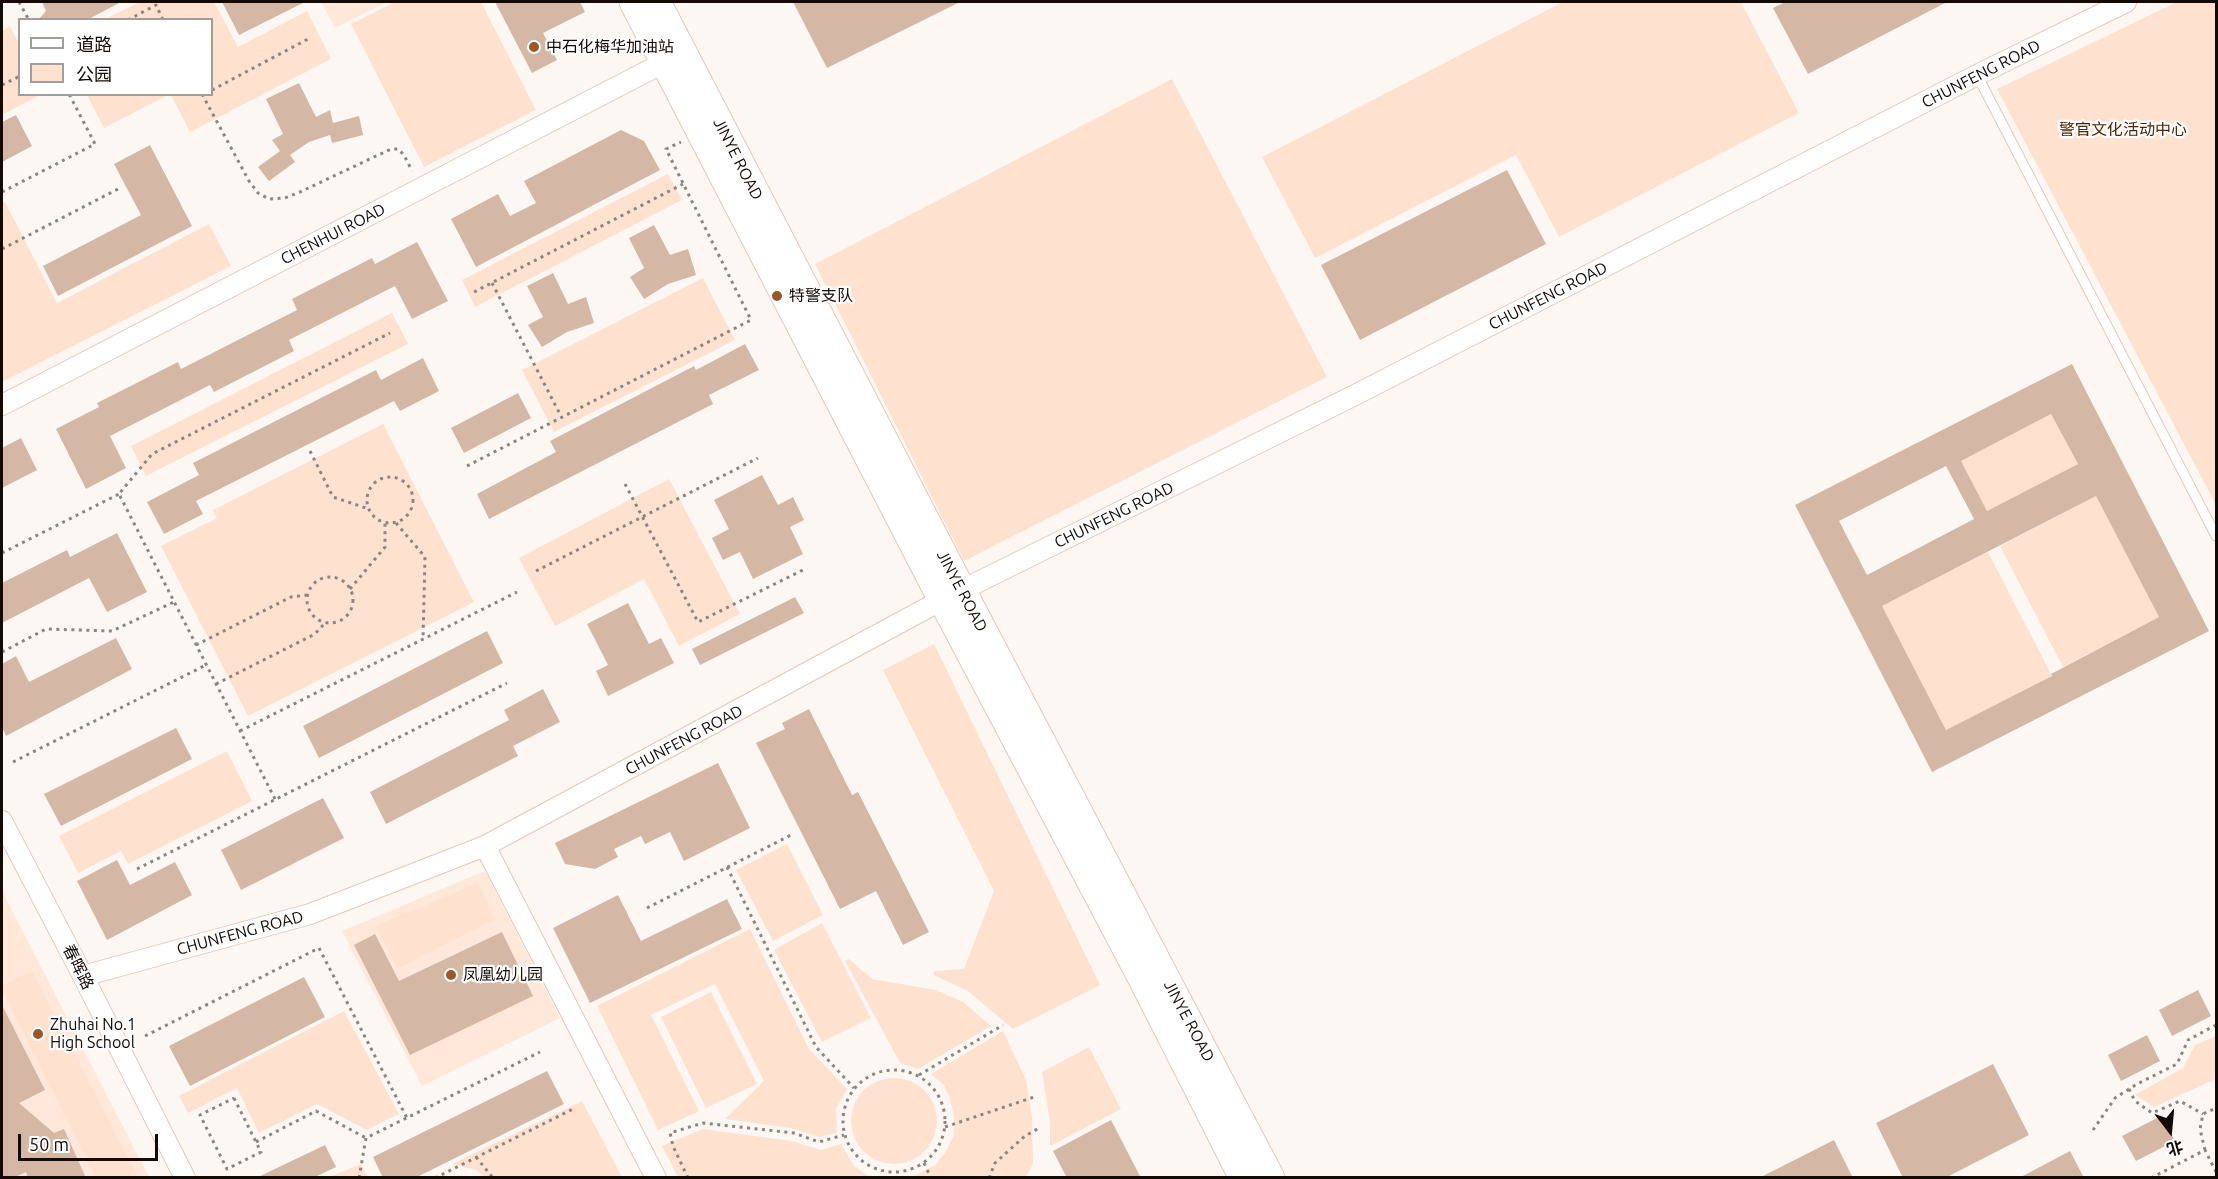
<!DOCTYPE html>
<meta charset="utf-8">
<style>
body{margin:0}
#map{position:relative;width:2218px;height:1179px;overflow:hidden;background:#fdf7f3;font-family:Ubuntu,"Noto Sans SC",sans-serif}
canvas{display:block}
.frame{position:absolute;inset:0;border:3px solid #130905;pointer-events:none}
.legend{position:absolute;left:18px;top:18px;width:195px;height:78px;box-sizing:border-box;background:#fff;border:2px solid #a19d9b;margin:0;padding:8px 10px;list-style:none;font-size:18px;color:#130905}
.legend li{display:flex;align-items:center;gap:12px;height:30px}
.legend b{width:30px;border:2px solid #a19d9b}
.north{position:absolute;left:2140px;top:1101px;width:60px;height:60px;-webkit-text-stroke:4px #fff;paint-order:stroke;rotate:164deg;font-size:16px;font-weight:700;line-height:24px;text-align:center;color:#130905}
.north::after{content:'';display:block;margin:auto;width:21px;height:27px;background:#130905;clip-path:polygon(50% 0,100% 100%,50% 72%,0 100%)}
.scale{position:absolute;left:18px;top:1134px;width:140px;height:27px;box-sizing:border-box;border:3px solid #130905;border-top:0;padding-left:8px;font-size:18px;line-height:21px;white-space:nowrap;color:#130905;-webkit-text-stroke:4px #fff;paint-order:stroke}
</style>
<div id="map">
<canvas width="2218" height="1179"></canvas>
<div class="frame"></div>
<ul class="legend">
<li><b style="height:8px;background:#fff"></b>道路</li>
<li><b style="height:16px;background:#ffe1d0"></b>公园</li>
</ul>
<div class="north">北</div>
<div class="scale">50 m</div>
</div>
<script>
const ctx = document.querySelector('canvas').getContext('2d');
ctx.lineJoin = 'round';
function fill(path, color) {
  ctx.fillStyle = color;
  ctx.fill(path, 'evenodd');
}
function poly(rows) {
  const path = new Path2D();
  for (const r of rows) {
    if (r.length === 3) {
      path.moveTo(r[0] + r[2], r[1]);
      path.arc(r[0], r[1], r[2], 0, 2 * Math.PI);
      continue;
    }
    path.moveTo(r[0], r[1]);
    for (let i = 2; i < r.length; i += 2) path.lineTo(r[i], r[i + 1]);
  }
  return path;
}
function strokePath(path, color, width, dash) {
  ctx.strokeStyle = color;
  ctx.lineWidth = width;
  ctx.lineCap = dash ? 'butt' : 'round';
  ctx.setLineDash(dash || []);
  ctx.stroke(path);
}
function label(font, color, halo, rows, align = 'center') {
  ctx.font = font + ' Ubuntu,"Noto Sans SC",sans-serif';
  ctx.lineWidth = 4.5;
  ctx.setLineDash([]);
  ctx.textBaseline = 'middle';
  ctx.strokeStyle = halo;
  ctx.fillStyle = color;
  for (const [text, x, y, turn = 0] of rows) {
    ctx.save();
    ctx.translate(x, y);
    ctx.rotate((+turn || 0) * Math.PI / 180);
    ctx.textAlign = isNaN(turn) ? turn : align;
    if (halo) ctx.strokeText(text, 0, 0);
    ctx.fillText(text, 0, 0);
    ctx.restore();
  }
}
fill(poly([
 [321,2,387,2,335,28],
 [485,871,560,1018,422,1086,342,931],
 [2,891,149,1177,2,1177]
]), '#ffe7da');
fill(poly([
 [140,2,214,2,238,47,307,11,331,59,190,132,171,95,212,94,212,20,105,19],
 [395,2,481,2,536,110,424,167,351,24],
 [1563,2,1741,2,1799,113,1559,237,1516,155,1315,258,1262,157],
 [2177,2,2216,2,2216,505,1997,89],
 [10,26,19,44,20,94,40,95,2,115,2,31],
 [1172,79,1327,377,964,561,815,264],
 [87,95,168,95,104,128],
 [668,174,682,200,475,307,462,280],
 [5,202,57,303,209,224,231,266,2,382,2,203],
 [703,278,735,340,554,432,522,370],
 [392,313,408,344,146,476,131,446],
 [2051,414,2078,464,1987,511,1961,461],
 [383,424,474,602,248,716,161,546,217,518,213,510],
 [669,479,740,614,679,646,644,579,555,626,519,558],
 [2096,496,2159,617,2063,667,2000,546],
 [1988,552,2052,676,1946,730,1882,606],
 [934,644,1100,985,1013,1029,968,991,934,975,934,971,964,969,994,891,883,670],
 [227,751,252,801,128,864,121,851,78,873,59,836],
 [787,844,823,915,773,941,736,870],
 [478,883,495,919,397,969,376,926],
 [822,923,871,1018,822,1042,774,950],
 [750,929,809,1049,847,1089,836,1109,837,1133,819,1137,791,1128,725,1119,764,1081,715,984,651,1015,699,1111,658,1130,597,1006],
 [849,959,872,979,936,990,963,1002,991,1026,918,1069,900,1063,845,961],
 [32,971,138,1177,96,1177,2,990,2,986],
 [711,992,757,1084,706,1108,661,1017],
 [344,1011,399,1114,367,1130,317,1104,259,1133,237,1088,188,1113,179,1096],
 [1003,1031,1026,1080,1032,1118,1033,1164,1026,1177,912,1177,935,1165,945,1153,954,1135,954,1116,950,1099,944,1085,931,1074],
 [2216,1036,2216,1079,2154,1107,2135,1095,2183,1068,2195,1045],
 [1089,1047,1121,1109,1050,1146,1050,1123,1042,1072],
 [894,1121,43],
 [582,1101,622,1177,484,1177,476,1170,452,1164],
 [703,1129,792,1141,821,1150,841,1144,854,1166,867,1175,877,1177,678,1177,662,1146],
 [361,1164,368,1177,329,1177]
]), '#ffe1d0');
fill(poly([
 [42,2,121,2,87,20,38,20,46,11],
 [222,2,305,2,239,35],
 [495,2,580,2,585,12,543,33,557,60,532,73],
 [793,2,960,2,827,68],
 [1785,2,1947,2,1808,74,1773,8],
 [299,83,316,117,330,110,333,123,359,116,363,135,332,143,330,135,309,142,290,155,295,162,269,181,258,167,280,151,272,140,283,134,266,99],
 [16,115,32,146,2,162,2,122],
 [621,130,644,141,660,170,476,267,451,219,498,194,510,216,536,203,524,181],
 [150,145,192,226,58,296,43,266,141,215,114,164],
 [1507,170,1546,244,1360,340,1321,265],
 [654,225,670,255,688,249,696,275,668,284,644,299,630,277,644,268,629,238],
 [417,242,448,301,412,319,395,286,289,340,294,351,214,392,210,385,110,436,126,468,86,489,56,429,99,407,97,403,178,362,181,369,297,310,292,299,372,258,375,264],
 [553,273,568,304,586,297,594,323,567,332,542,347,528,325,543,317,527,286],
 [745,344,759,370,709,395,713,404,489,519,477,494,556,452,550,441,694,366,696,370],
 [423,358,439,391,400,411,394,401,196,501,203,514,164,534,147,502,199,475,193,463,376,370,381,380],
 [2072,364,2209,631,1932,772,1795,505],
 [2051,414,2078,464,1987,511,1961,461],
 [1946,466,1974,519,1867,575,1839,521],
 [2096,496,2159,617,2051,674,2052,676,1946,730,1882,606],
 [518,393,531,418,464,453,451,428],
 [21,438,37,470,2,488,2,448],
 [762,475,778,505,793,497,804,520,790,527,803,554,753,579,740,552,723,560,712,538,729,529,714,500],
 [117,533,147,592,107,612,89,578,2,623,2,583,67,550,70,557],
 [795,597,804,613,700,665,692,649],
 [628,603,649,644,661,638,674,663,608,696,596,671,608,665,587,624],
 [487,631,503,663,319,758,303,726],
 [116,638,132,669,6,736,2,727,2,664,16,656,29,682],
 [543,689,560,722,513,746,518,756,386,824,370,792,509,720,504,710],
 [809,709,852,795,858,792,929,932,903,945,876,891,840,909,756,743,785,729,782,723],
 [176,728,192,759,61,826,44,794],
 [718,763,750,828,684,861,670,832,645,844,641,836,614,849,618,857,595,869,565,864,555,843],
 [323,798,344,838,241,890,221,850],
 [117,860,130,885,175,862,192,895,107,940,77,881],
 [618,895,641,941,727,899,742,929,590,1003,553,928],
 [502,932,533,996,410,1055,354,945,375,934,399,981],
 [304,977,325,1017,190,1086,169,1046],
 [2198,990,2211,1016,2172,1036,2159,1010],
 [2,1005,45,1090,19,1103,54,1133,64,1129,86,1178,28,1178,26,1172,13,1178,2,1178],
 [2147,1035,2160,1061,2121,1081,2108,1055],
 [1993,1064,2029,1135,1945,1178,1903,1178,1876,1123],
 [547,1071,564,1104,415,1178,383,1178,373,1157],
 [2161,1116,2175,1141,2136,1161,2122,1136],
 [1111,1120,1141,1178,1067,1178,1053,1151],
 [1834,1140,1853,1178,1759,1178],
 [325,1145,336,1167,313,1178,256,1178],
 [2070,1151,2084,1178,2019,1178]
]), '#d5b7a6');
const lane = poly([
 [1977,75,2216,536]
]);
const street = poly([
 [2,405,665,62],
 [2,821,83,976,185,1178],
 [485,846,656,1178],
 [83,976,310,914,485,846,942,600,1355,395,1977,75,2126,2]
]);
const secondary = poly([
 [633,2,942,600,1141,977,1243,1178],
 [657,2,962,590,1271,1178]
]);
strokePath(lane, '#e6c7b6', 11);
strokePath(street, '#e6c7b6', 22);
strokePath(secondary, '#e6c7b6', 29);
strokePath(poly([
 [19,2,29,20],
 [128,20,156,5,163,20],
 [2,85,20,76],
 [212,90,308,39],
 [202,94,249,181,258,193,269,199,285,198,300,192,391,149,398,149,404,155,412,171],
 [2,192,95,144,69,94],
 [2,249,118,189],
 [492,283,562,418],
 [474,292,683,184],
 [310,451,333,497,369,509],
 [467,466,751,320,666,149,681,142],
 [390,500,23],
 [625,484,698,622,805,569],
 [396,523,425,557,423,639],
 [2,553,119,494],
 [536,571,758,458],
 [330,600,23],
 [350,589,385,547,385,523],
 [196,645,291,597,307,595],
 [2,652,46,629,112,631,174,602],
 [216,684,315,634,325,623],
 [240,731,517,592],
 [13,762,206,665],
 [275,799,119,494,152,454,390,333],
 [727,867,816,1047,854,1088],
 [137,869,507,683],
 [647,908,793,834],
 [145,1036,319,948,407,1118],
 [894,1121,51],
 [919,1075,1003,1025],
 [2129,1089,2135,1101,2152,1113,2180,1101,2203,1114],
 [234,1098,261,1152,227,1169,200,1115,234,1098],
 [945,1127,1037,1096],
 [2093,1130,2115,1098,2137,1084,2177,1064,2188,1040,2216,1025],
 [256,1142,316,1111,366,1138],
 [2205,1150,2200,1129,2203,1114,2216,1108],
 [476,1157,493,1178],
 [924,1163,931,1178],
 [359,1178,366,1138,540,1052],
 [435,1178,573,1109],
 [688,1178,673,1146,670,1133,703,1123,794,1133,819,1142,844,1135],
 [989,1178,995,1163,1025,1136,1041,1127],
 [2151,1178,2205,1150,2216,1172]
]), '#8d8581', 3, [3, 4.5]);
strokePath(lane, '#fff', 9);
strokePath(street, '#fff', 20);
strokePath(secondary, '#fff', 27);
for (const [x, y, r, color] of [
 [534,47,6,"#9b562a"],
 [777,296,6,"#9b562a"],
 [451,975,6,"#9b562a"],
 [38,1034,6,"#9b562a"]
]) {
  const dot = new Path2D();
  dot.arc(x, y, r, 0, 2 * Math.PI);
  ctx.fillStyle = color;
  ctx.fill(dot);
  strokePath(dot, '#fff', 2);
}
label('16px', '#130905', '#fff', [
 ["中石化梅华加油站",546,47],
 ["特警支队",789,296],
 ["凤凰幼儿园",463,975],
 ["Zhuhai No.1",50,1025],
 ["High School",50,1043]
], 'left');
label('16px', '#130905', '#fff', [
 ["CHUNFENG ROAD",1981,74,-27],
 ["JINYE ROAD",738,159,63],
 ["CHENHUI ROAD",333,234,-27],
 ["CHUNFENG ROAD",1548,296,-27],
 ["CHUNFENG ROAD",1114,515,-26],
 ["JINYE ROAD",962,591,62],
 ["CHUNFENG ROAD",684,740,-28],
 ["CHUNFENG ROAD",240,933,-15],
 ["春晖路",78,967,63],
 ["JINYE ROAD",1189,1021,62]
]);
label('16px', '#4e2407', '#fff', [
 ["警官文化活动中心",2123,130]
]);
</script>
